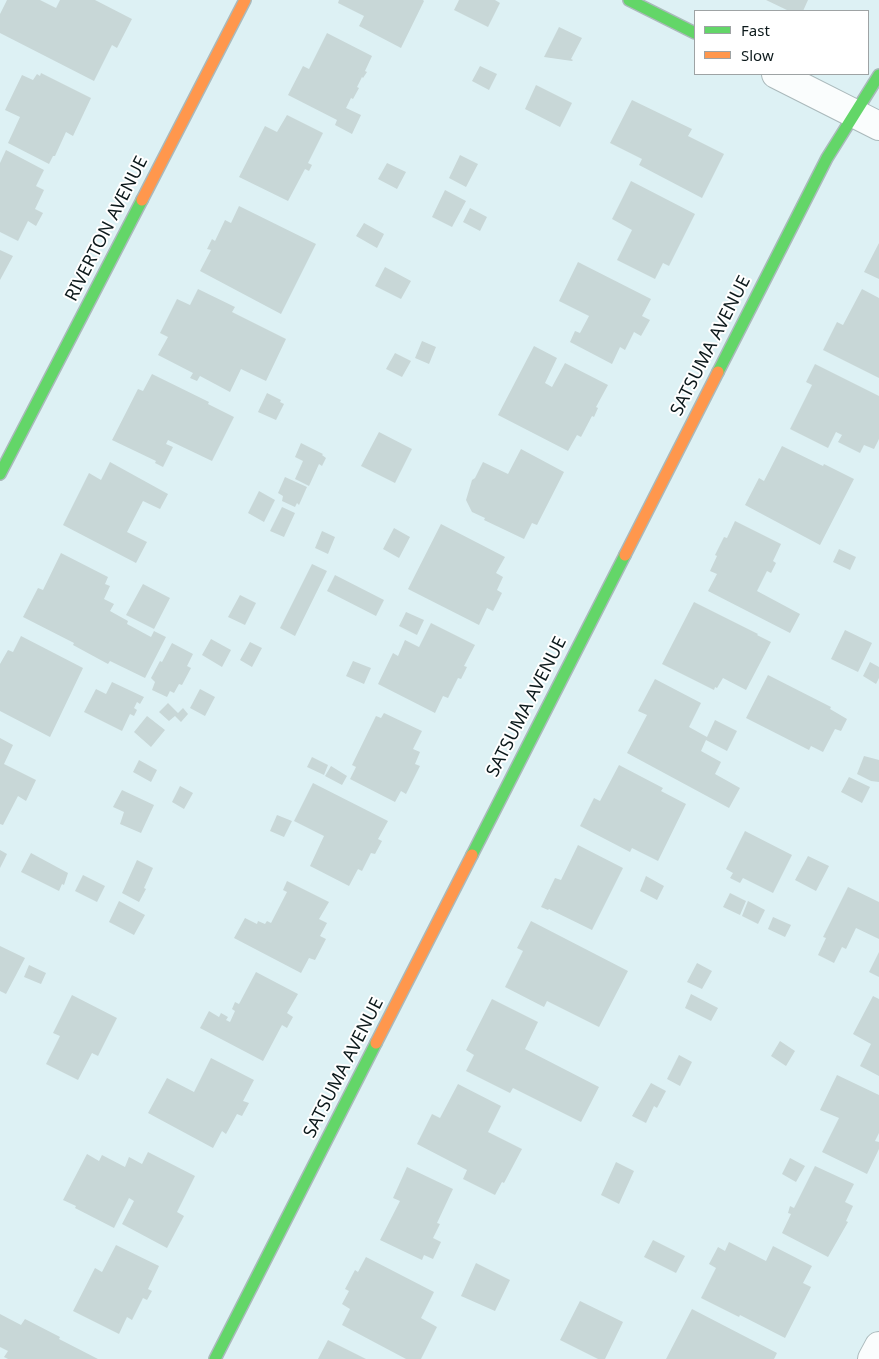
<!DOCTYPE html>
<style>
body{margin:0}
#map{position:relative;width:879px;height:1359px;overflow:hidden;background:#ddf1f4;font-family:"Noto Sans",sans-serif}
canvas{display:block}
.legend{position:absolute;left:694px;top:10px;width:175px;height:65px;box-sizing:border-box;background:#fff;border:1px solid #9ea3a4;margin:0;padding:6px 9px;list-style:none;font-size:15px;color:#0c191b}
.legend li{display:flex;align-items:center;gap:10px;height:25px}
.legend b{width:25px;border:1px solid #9ea3a4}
</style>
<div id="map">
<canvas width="879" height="1359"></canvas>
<ul class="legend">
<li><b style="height:6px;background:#63d668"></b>Fast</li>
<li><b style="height:6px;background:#ff974d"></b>Slow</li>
</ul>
</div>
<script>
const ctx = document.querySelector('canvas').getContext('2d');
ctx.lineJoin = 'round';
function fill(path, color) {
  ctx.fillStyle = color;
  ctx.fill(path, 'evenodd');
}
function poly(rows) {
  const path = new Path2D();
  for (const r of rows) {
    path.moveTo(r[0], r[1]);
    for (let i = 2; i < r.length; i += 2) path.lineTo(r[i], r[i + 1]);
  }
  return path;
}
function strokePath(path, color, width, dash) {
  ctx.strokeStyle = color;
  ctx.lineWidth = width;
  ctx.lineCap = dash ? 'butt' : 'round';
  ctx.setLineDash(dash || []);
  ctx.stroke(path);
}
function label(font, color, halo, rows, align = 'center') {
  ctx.font = font + ' "Noto Sans",sans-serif';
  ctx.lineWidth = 4;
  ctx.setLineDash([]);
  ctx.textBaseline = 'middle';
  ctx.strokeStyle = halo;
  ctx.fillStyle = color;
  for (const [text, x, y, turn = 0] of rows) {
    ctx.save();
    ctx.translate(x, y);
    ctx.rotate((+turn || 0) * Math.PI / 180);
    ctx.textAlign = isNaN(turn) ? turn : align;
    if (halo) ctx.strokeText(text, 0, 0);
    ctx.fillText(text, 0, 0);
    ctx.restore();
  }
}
fill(poly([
 [7,0,40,0,56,8,60,0,95,0,132,19,117,48,112,45,94,81,0,33,0,14],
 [339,0,423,0,424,1,401,48,359,26,364,16,338,3],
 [459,0,495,0,500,3,488,27,454,10],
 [766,0,808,0,803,11,789,11],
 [559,27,582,38,571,59,573,60,572,61,544,57],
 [327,33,372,56,365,71,367,72,363,78,362,77,357,87,359,88,353,99,351,98,346,108,361,115,352,134,335,125,337,120,288,95,303,66,309,69],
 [480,66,497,74,489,90,472,81],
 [41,73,91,98,73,136,66,132,55,156,53,156,49,164,8,143,20,117,5,110,22,75,33,80,37,74,40,76],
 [536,85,572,103,560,127,525,109],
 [632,100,692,129,688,136,724,154,702,198,639,165,642,159,610,143],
 [287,115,323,133,308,163,312,165,309,171,305,169,288,201,239,177,265,126,277,132],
 [6,150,44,170,36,186,44,190,35,209,43,213,36,226,28,221,18,241,0,232,0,163],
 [460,155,478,164,466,187,449,178],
 [387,163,406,172,397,189,378,179],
 [631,181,695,214,669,266,663,263,655,279,617,260,632,230,612,219],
 [445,190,466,201,452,227,432,217],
 [239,206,316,244,281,314,200,271,211,250,207,249,212,239,215,241,225,220,231,223],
 [470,208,487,217,480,231,463,222],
 [364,223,384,234,377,248,356,236],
 [879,243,879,279,864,272],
 [0,250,13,256,0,280],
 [578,262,651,299,642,316,650,320,641,336,634,332,625,350,620,347,612,364,570,342,575,331,580,333,589,316,559,301],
 [385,267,411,281,401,299,375,286],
 [198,289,235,307,232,312,286,339,266,381,241,369,230,392,200,376,197,381,190,378,193,373,158,355,168,337,160,333,177,299,190,305],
 [862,289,879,298,879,378,823,350,837,322,843,325],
 [422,341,436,347,429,364,415,358],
 [534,346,557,358,545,383,552,387,565,363,608,385,596,407,598,408,594,417,592,416,581,437,577,435,568,451,498,415],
 [395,353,411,361,402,377,386,369],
 [815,364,879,396,879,439,874,449,864,445,860,453,838,442,842,435,836,432,828,448,790,429,812,385,806,382],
 [152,374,209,402,208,404,234,417,212,461,168,440,166,444,173,447,163,467,155,463,156,461,112,440,138,389,143,391],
 [267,393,281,400,280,402,284,404,276,420,258,412],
 [379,432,412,449,395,483,361,466],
 [301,443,323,454,322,455,326,458,322,466,319,464,309,486,295,479,303,461,295,457],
 [782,446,823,466,824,464,854,479,820,545,745,505,759,478,764,481],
 [521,449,564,472,537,525,532,523,524,539,484,520,485,518,472,512,466,500,472,480,475,478,483,462,508,474],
 [110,462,168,494,160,509,143,501,127,532,147,542,136,563,63,525,89,473,101,480],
 [285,477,307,487,299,505,297,503,295,507,282,501,283,496,278,493],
 [259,491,275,500,264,522,248,513],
 [282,507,295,513,284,537,270,531],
 [735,521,781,544,773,561,776,563,771,573,767,571,757,591,800,614,790,633,708,591,717,574,710,571,717,556,715,555,724,537,727,538],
 [441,524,505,557,496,573,503,577,497,590,502,593,493,611,487,608,479,625,408,589],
 [394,528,410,537,399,558,383,549],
 [322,531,335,537,328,554,315,548],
 [839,549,856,557,850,570,833,562],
 [61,553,108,577,105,584,110,586,104,599,114,604,110,611,128,621,127,624,151,637,154,631,166,637,145,678,110,661,108,664,73,645,74,643,23,617,38,588,43,590],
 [312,564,327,571,295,636,280,628],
 [335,575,384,600,376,616,327,591],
 [143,584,170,598,154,629,126,615],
 [240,595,256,603,245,625,228,617],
 [694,602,758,634,757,635,771,642,746,690,723,678,717,688,715,687,714,690,662,664],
 [406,612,424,620,417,635,399,626],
 [431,623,475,645,464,666,467,667,461,679,458,678,448,698,443,696,435,713,378,684,393,653,398,656,405,640,419,647],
 [845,630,872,643,858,672,831,659],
 [21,636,83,668,50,737,0,711,0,664,8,650,13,652],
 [211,639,231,650,222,667,202,655],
 [250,642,262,648,252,667,240,660],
 [172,643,193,654,187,666,191,668,182,685,179,684,174,693,170,691,167,697,152,690,155,682,151,678,160,661,162,662],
 [353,661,371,668,364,684,346,676],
 [870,662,879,667,879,678,876,684,863,676],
 [768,675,831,707,830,709,847,719,841,731,835,729,823,752,811,746,809,750,746,718],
 [655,679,701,703,689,727,707,737,715,720,737,731,727,751,706,740,701,751,721,762,715,774,740,788,729,808,627,753,647,715,638,711],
 [112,682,144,697,140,704,137,702,134,708,137,710,134,716,130,714,122,731,84,712,96,689,106,694],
 [200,689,215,697,205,716,190,708],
 [168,703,178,713,183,708,188,714,181,722,175,716,169,721,159,712],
 [384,713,422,731,413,749,420,752,415,764,420,766,406,794,401,791,395,802,350,779,356,767,352,765,376,716,381,718],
 [147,716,165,730,151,747,134,732],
 [0,738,13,745,4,764,36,780,26,801,18,796,3,825,0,824],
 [864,756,879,760,879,782,871,781,857,774],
 [312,757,328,765,324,775,307,767],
 [139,760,157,770,151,782,133,772],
 [619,765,663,788,661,791,686,804,658,861,632,848,630,852,580,826,594,798,600,801],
 [331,766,347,776,342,785,325,776],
 [849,777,870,787,862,803,841,792],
 [313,783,388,821,378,839,382,841,375,854,371,853,362,871,358,869,349,886,310,866,324,836,294,821],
 [180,786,193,793,184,809,172,802],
 [122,790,154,805,141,833,120,824,124,812,113,807],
 [277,815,292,821,284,837,270,831],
 [745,831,792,855,773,893,743,878,740,883,730,878,733,873,726,869],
 [578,845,623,868,592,930,549,909,548,910,541,907,555,878,561,880],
 [0,850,7,854,0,868],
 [31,853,68,873,64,885,62,884,59,891,21,872],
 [808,856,829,866,816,891,795,880],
 [137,860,153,868,144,888,146,889,139,902,122,893],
 [83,875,105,886,97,902,75,891],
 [646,876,664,886,657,900,640,891],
 [287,881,329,902,319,919,327,923,320,936,326,939,315,960,309,958,301,973,234,938,245,918,257,924,258,921,265,924,267,921,271,923,287,892,283,890],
 [848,887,879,902,879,939,856,928,846,949,842,947,834,963,818,955,826,938,823,937],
 [730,893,746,901,740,915,723,907],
 [119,901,145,915,134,935,109,922],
 [748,901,765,910,758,924,742,916],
 [773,917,791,925,785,937,768,929],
 [531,921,628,971,599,1027,547,1001,544,1007,505,987,523,951,517,948],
 [0,946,25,958,6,994,0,991],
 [879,952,879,977,869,972],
 [697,963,712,971,702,989,687,982],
 [29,965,46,973,41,984,24,977],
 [256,972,298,994,287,1013,293,1017,287,1028,282,1025,263,1061,200,1028,209,1011,219,1017,221,1013,228,1017,226,1020,230,1022,235,1011,232,1009,235,1002,239,1004],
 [691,994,718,1008,711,1021,685,1008],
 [72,995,117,1018,98,1056,92,1053,78,1080,46,1064,60,1036,53,1033],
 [873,996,879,999,879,1076,860,1066,871,1044,853,1034],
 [492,999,538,1022,525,1049,599,1087,581,1122,513,1088,510,1093,466,1071,474,1055,466,1050],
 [780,1041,795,1051,786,1066,771,1056],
 [679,1055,692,1062,680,1086,667,1079],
 [211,1058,254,1080,243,1101,249,1103,242,1116,237,1114,226,1134,222,1131,213,1148,148,1113,167,1078,194,1092],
 [837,1075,879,1095,879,1133,875,1141,879,1142,879,1149,867,1174,822,1152,839,1118,820,1110],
 [651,1083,666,1091,657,1108,654,1106,646,1123,632,1116],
 [458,1084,501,1106,488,1132,522,1149,504,1183,502,1182,495,1195,463,1179,467,1170,417,1144,432,1114,440,1118],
 [148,1152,195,1176,177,1212,184,1216,167,1248,122,1224,134,1201,129,1198,114,1228,75,1208,76,1206,63,1200,87,1154,99,1161,102,1155,125,1167,129,1157,142,1164],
 [790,1158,805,1166,796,1182,782,1174],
 [616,1162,634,1171,619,1204,601,1195],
 [815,1166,854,1184,845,1202,853,1206,846,1221,848,1222,828,1257,782,1233,791,1214,788,1213,790,1206,794,1208],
 [407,1167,453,1189,437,1223,440,1224,433,1238,441,1242,433,1259,424,1255,422,1260,380,1240,400,1201,393,1198],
 [653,1240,685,1256,676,1273,644,1257],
 [729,1242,766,1261,773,1246,812,1266,803,1283,811,1287,785,1338,740,1315,739,1317,701,1298,716,1268,709,1264,718,1247,725,1251],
 [116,1245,159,1266,148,1289,152,1291,147,1300,143,1298,132,1320,127,1317,119,1334,73,1311,95,1268,102,1272],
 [366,1257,434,1292,421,1318,437,1327,421,1359,406,1359,342,1325,350,1309,342,1304,349,1291,345,1289,355,1270,358,1272],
 [476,1263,510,1280,495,1311,461,1296],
 [580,1301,623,1322,605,1359,598,1359,560,1340],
 [692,1309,777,1353,774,1359,666,1359],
 [0,1314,21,1325,25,1319,60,1337,59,1339,98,1359,8,1359,4,1357,8,1351,0,1347],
 [328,1340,366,1359,318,1359]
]), '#c8d7d7');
const street = poly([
 [776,74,879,126],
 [872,1359,879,1346]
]);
const fast = poly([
 [629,0,695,33],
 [718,372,827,158,879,75],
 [0,474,142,200],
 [472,855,625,555],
 [215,1359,376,1043]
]);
const slow = poly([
 [142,200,245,0],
 [625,555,718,372],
 [376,1043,472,855]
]);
strokePath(street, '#aab9bb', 30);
strokePath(fast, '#aab9bb', 14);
strokePath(slow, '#aab9bb', 14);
strokePath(street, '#fafdfd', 28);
strokePath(fast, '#63d668', 11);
strokePath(slow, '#ff974d', 11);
label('18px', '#0c191b', '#fff', [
 ["RIVERTON AVENUE",107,229,-63],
 ["SATSUMA AVENUE",711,346,-63],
 ["SATSUMA AVENUE",527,707,-63],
 ["SATSUMA AVENUE",344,1068,-63]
]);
</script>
